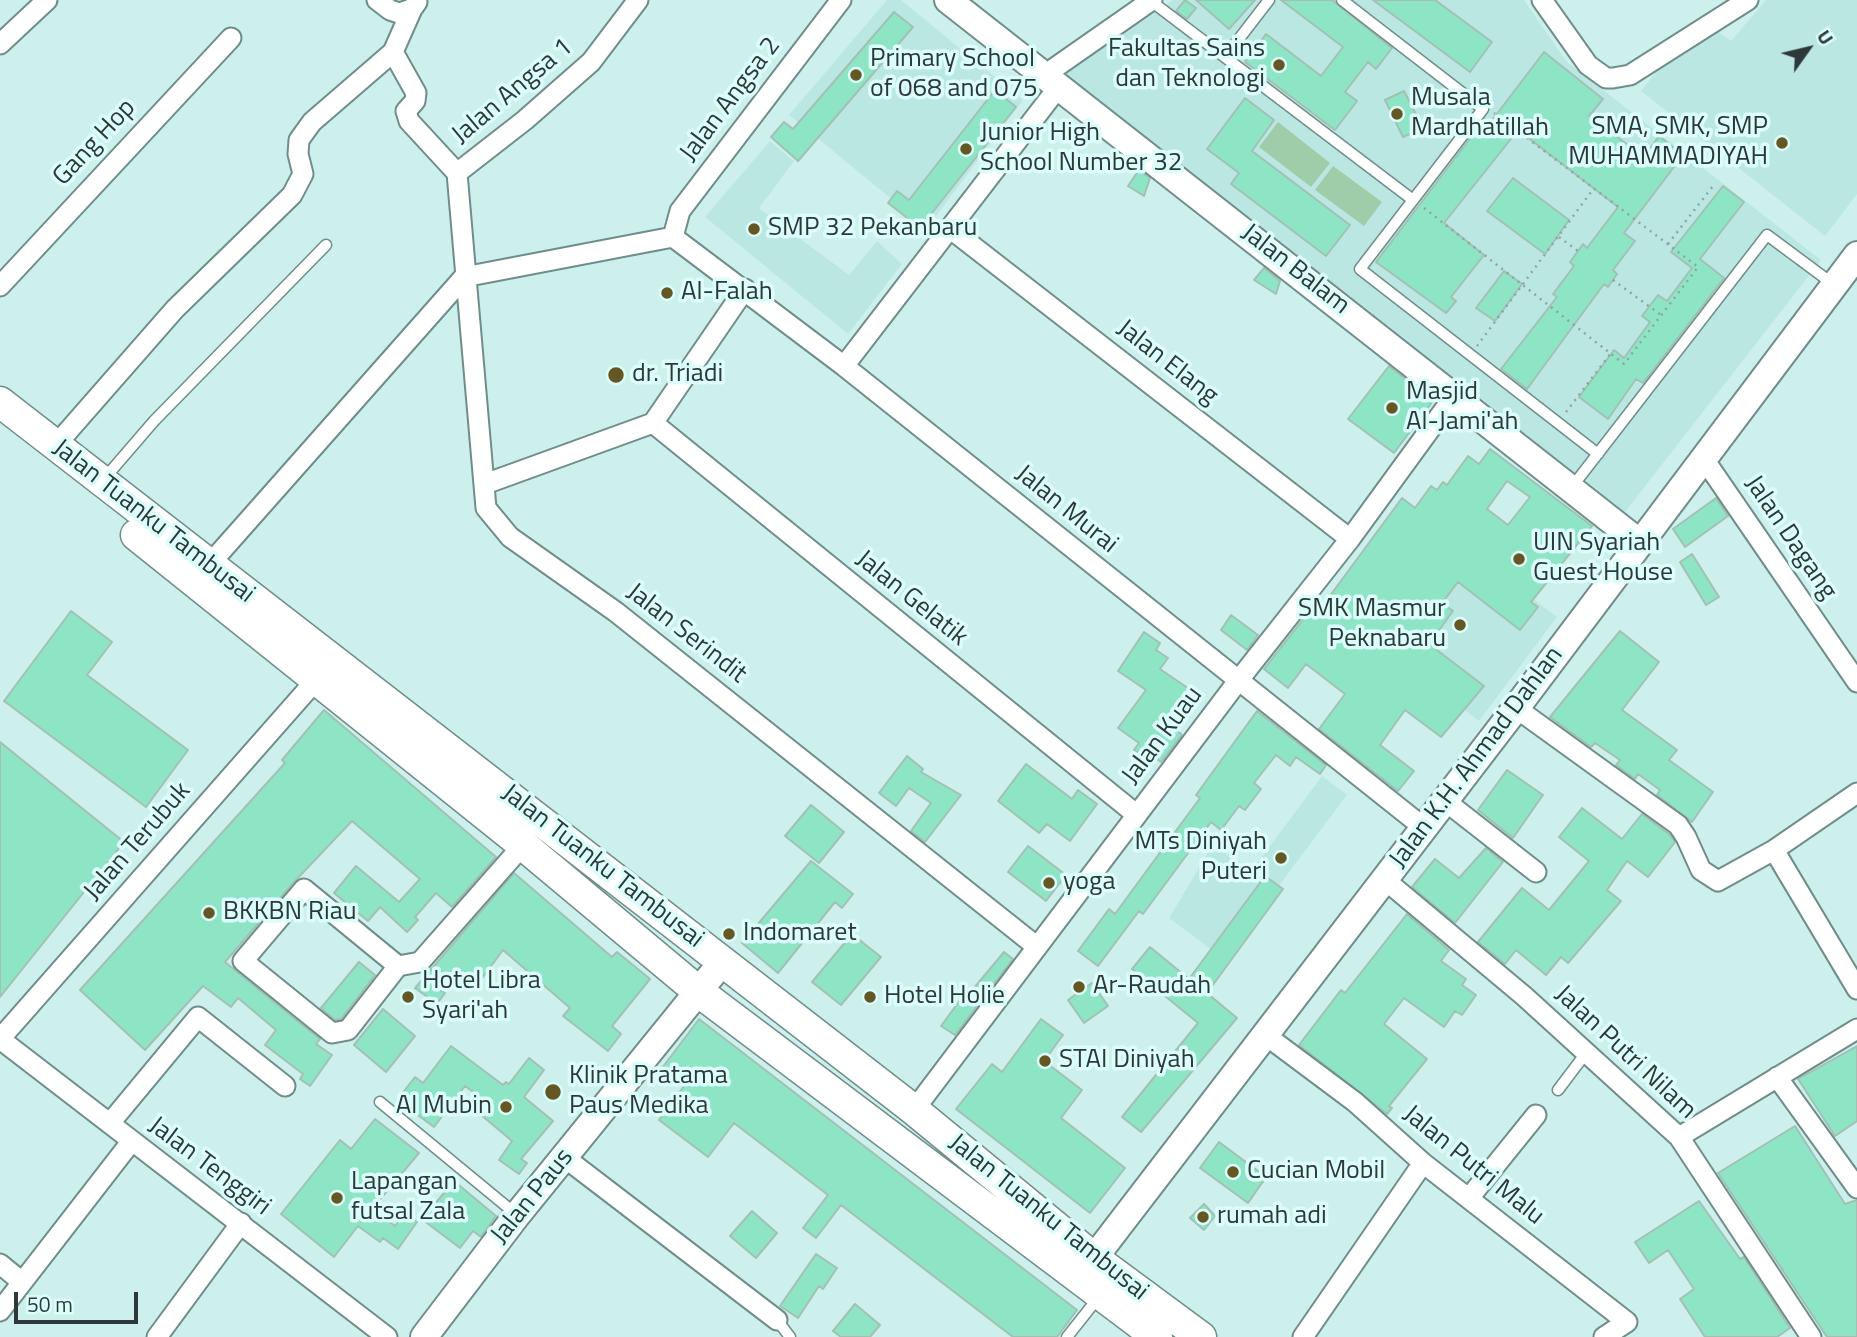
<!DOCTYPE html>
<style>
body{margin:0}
#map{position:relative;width:1857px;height:1337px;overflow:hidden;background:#cef0ec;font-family:"Titillium Web",sans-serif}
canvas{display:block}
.north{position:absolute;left:1773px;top:14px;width:70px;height:70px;-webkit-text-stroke:5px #dbfefa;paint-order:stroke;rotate:56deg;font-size:19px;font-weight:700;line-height:28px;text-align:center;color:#2c3938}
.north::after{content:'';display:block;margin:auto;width:24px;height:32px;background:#2c3938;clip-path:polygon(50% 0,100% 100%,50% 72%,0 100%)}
.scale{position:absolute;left:14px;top:1292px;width:124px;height:32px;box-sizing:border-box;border:4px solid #2c3938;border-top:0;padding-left:9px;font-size:21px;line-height:24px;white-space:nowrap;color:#2c3938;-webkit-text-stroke:5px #dbfefa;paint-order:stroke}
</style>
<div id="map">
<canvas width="1857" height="1337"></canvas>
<div class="north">U</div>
<div class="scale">50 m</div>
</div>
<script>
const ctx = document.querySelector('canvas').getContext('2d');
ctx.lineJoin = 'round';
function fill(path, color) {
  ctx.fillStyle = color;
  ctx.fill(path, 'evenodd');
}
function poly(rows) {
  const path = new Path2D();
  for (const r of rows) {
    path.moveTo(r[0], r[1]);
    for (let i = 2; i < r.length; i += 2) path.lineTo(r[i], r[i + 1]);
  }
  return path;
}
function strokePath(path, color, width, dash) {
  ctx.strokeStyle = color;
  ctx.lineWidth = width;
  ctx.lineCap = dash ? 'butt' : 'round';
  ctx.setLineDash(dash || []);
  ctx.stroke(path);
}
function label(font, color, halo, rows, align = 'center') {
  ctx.font = font + ' "Titillium Web",sans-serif';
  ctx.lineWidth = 7;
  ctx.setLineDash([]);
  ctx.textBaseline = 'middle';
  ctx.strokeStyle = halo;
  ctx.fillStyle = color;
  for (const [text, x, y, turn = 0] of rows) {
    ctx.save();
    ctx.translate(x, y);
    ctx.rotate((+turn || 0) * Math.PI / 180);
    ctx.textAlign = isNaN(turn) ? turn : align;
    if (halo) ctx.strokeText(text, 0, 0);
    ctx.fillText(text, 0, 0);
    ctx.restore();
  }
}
fill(poly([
 [887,0,901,0,1023,100,927,228,789,115],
 [1173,0,1524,0,1566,61,1821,260,1625,512,1064,75],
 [1766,0,1857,0,1857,194,1825,236,1641,91,1681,40,1711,26,1731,41],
 [770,141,794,161,759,208,849,275,877,241,902,264,848,334,705,217],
 [1440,529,1557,617,1479,721,1363,633],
 [1322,776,1347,795,1224,959,1169,918,1212,846,1253,869]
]), '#bbe7e3');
fill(poly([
 [1278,122,1330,163,1311,187,1259,147],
 [1333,166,1382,202,1364,226,1315,190]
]), '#a0cda9');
const building = poly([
 [1185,0,1196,8,1187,19,1176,11,1185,0],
 [1196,0,1255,0,1229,29,1196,0],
 [1281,0,1332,0,1392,48,1376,69,1368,62,1345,92,1357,101,1335,130,1245,62,1266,34,1321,76,1343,47,1281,0],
 [1373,0,1435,0,1492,42,1470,72,1373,0],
 [894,12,913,27,798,161,771,137,784,122,793,129,894,12],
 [1544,52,1603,99,1589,116,1644,157,1659,136,1683,155,1624,233,1635,241,1613,270,1617,274,1608,287,1604,284,1527,389,1501,369,1557,297,1553,294,1574,266,1570,262,1583,244,1587,248,1618,207,1518,130,1444,223,1484,255,1451,297,1456,301,1446,313,1376,262,1485,119,1490,123,1544,52],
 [995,90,1016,107,920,228,888,203,897,191,909,200,995,90],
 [1404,91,1423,128,1403,137,1385,100,1404,91],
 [1245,98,1274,120,1252,151,1350,225,1326,256,1231,184,1239,173,1207,149,1245,98],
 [1139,170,1150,178,1144,196,1128,186,1139,170],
 [1513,178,1569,220,1545,254,1487,211,1513,178],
 [1723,186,1744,202,1700,259,1724,278,1643,383,1636,379,1608,419,1579,397,1614,350,1624,358,1650,322,1642,316,1658,295,1667,301,1692,268,1671,252,1723,186],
 [1264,268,1280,281,1276,294,1254,280,1264,268],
 [1504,271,1522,284,1495,321,1476,308,1504,271],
 [1389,366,1433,401,1394,453,1348,419,1389,366],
 [1490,449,1592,526,1531,602,1538,607,1520,630,1458,582,1442,603,1453,611,1429,644,1484,686,1441,737,1405,710,1380,745,1414,771,1398,791,1319,729,1345,694,1306,664,1288,688,1264,669,1312,608,1318,612,1402,498,1415,508,1431,486,1437,490,1443,482,1447,485,1468,456,1479,464,1490,449],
 [1507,481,1530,497,1508,525,1487,509,1507,481],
 [1716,498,1728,516,1685,547,1673,529,1716,498],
 [1692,554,1719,597,1706,605,1680,562,1692,554],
 [71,611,112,642,87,675,188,750,146,807,4,701,71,611],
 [1231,615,1258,635,1247,650,1221,630,1231,615],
 [1620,631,1659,662,1622,710,1677,750,1669,760,1713,792,1692,822,1657,795,1660,790,1638,774,1635,779,1616,765,1620,760,1595,743,1591,747,1550,717,1620,631],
 [1144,632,1160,643,1156,650,1168,658,1160,669,1198,695,1175,729,1182,735,1161,762,1154,757,1150,762,1134,750,1139,743,1118,728,1146,690,1118,671,1144,632],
 [324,710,496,857,452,907,436,893,415,917,418,920,407,932,380,907,368,921,334,893,356,866,399,902,420,879,352,821,295,881,225,962,320,1039,316,1044,332,1055,310,1086,300,1079,303,1074,265,1045,276,1030,238,998,231,1007,203,986,145,1050,80,990,285,763,282,760,324,710],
 [1257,711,1326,765,1320,774,1296,757,1290,766,1276,755,1254,783,1261,789,1245,810,1239,806,1221,830,1211,822,1143,914,1139,911,1098,966,1078,951,1109,909,1115,914,1200,798,1196,795,1257,711],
 [0,742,124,842,0,997,0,742],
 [907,756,923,769,921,772,961,795,925,842,911,831,931,803,909,788,896,806,879,793,907,756],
 [1026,764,1072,799,1078,790,1097,804,1070,841,1047,824,1039,833,998,801,1026,764],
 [1507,770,1543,795,1513,838,1478,810,1507,770],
 [811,805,844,832,819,863,785,836,811,805],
 [1582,808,1622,839,1642,814,1669,834,1675,842,1648,877,1627,861,1607,890,1621,901,1568,963,1561,957,1546,975,1516,950,1505,964,1478,942,1522,888,1549,910,1589,861,1559,837,1582,808],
 [1028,846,1066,875,1046,901,1008,872,1028,846],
 [1486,848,1503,862,1455,923,1412,887,1435,859,1459,878,1486,848],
 [811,861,853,894,842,908,835,902,778,973,742,943,811,861],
 [514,873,612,957,617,952,650,979,612,1026,621,1034,608,1051,563,1016,570,1008,503,950,477,985,456,969,440,990,445,993,437,1004,415,988,514,873],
 [1265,876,1283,889,1207,993,1237,1018,1141,1132,1122,1117,1198,1023,1132,969,1150,947,1189,979,1265,876],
 [1407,914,1449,950,1441,961,1466,979,1462,985,1476,995,1462,1015,1455,1011,1444,1027,1404,998,1384,1024,1427,1059,1389,1106,1392,1108,1387,1114,1299,1045,1341,990,1345,993,1407,914],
 [852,934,881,957,841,1005,812,982,852,934],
 [1004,952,1013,959,955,1035,941,1026,966,992,969,994,1004,952],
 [359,962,375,975,341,1019,335,1020,321,1008,359,962],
 [1092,983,1108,1006,1084,1023,1068,1000,1092,983],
 [383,1009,415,1036,386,1072,354,1045,383,1009],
 [699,1019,1077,1310,1057,1337,1013,1337,841,1205,816,1238,803,1228,828,1195,734,1123,708,1157,659,1120,684,1086,662,1068,699,1019],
 [1041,1019,1063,1035,1044,1061,1082,1090,1061,1118,1125,1168,1090,1213,956,1109,992,1064,1002,1072,1041,1019],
 [451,1046,503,1085,506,1082,509,1084,529,1058,544,1070,524,1097,553,1121,521,1159,527,1163,519,1174,499,1160,512,1141,480,1114,488,1103,465,1086,434,1127,397,1100,415,1077,423,1083,451,1046],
 [1857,1046,1857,1121,1835,1136,1798,1079,1857,1046],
 [375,1119,419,1153,372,1209,395,1226,405,1213,417,1222,398,1249,383,1238,380,1242,358,1226,334,1257,281,1214,340,1140,351,1149,375,1119],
 [1795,1126,1845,1204,1857,1200,1857,1337,1827,1337,1718,1173,1795,1126],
 [1219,1142,1266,1177,1248,1203,1200,1168,1219,1142],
 [454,1181,496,1216,481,1237,473,1231,460,1248,419,1217,430,1202,434,1205,454,1181],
 [1699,1201,1740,1259,1744,1257,1790,1328,1777,1337,1705,1337,1680,1299,1694,1289,1668,1250,1649,1263,1635,1242,1699,1201],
 [1204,1204,1215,1216,1204,1230,1190,1218,1204,1204],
 [752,1211,777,1233,756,1258,730,1236,752,1211],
 [816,1254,837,1268,823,1289,819,1286,798,1318,780,1306,816,1254],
 [855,1304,880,1325,870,1337,841,1337,833,1331,855,1304]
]);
fill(building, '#8ee5c6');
strokePath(building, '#a3c0b5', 2);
const lane = poly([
 [1342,0,1483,109,1360,269,1598,454],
 [1151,1,1413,200],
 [1225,57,1269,0],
 [104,479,154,421,326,245],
 [1572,487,1767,235,1833,284],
 [1558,1090,1586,1053],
 [380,1102,517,1215],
 [777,1320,790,1337],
 [1067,1337,1098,1298]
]);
const street = poly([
 [377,0,390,10,399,13,412,9,417,2],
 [638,0,591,62,525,120,457,173,486,508,510,537,616,612,1036,946],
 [1542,0,1588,65,1606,78,1613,78,1630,75,1748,0],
 [412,9,393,52,416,93,415,101,406,111,409,121,457,173],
 [0,44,47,0],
 [1046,74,1152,0],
 [952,230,1350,539],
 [673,237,844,366,1423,827],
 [673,237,680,211,841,0],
 [0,286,231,38],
 [844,366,1060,85],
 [653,423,1137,815],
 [55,446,175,309,292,195,303,174,298,154,299,140,312,122,393,52],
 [1704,459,1857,682],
 [485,484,653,423,745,289],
 [208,566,464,277,673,237],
 [316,680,0,1039,387,1337],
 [1516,708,1678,825,1686,837,1701,870,1718,881,1774,850,1857,793],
 [1444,800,1536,872],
 [1774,850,1857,989],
 [1384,879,1524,996,1679,1137,1811,1337],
 [398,966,304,889,243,961,332,1033,348,1030,398,966,420,962,523,845],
 [1264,1034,1355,1102,1423,1163,1627,1322,1604,1337],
 [1777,1077,1857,1188],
 [914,1110,1238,681,1350,539,1455,395],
 [110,1123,198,1017,285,1086],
 [1679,1137,1857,1029],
 [564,1157,777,1320],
 [1469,1198,1536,1115],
 [0,1264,22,1282],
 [0,1311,131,1142],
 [157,1337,241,1223],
 [1303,1337,1423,1163]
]);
const secondary = poly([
 [948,0,1640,543],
 [1094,1258,1516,708,1857,255],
 [424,1337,517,1215,723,961]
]);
const primary = poly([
 [0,402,914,1110,1094,1258,1201,1337],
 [136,535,523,845,699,992,1157,1337]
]);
strokePath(lane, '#6f8e8b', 13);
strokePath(street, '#6f8e8b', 23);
strokePath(secondary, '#6f8e8b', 30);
strokePath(primary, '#6f8e8b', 33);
strokePath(poly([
 [1424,208,1624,364,1698,267,1494,113],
 [1559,237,1578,251],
 [1668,244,1713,186],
 [1613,280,1661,315],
 [1477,346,1594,188],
 [1566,412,1611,353]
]), '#8da6a3', 2.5, [2, 5]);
strokePath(lane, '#fff', 10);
strokePath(street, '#fff', 19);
strokePath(secondary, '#fff', 26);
strokePath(primary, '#fff', 30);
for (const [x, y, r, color] of [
 [1279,65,7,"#655724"],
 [856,75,7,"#655724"],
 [1397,114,7,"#655724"],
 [1782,143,7,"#655724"],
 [966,149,7,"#655724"],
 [754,229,7,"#655724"],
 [667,293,7,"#655724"],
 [616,375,9,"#655724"],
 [1392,408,7,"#655724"],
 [1519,559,7,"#655724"],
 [1460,625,7,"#655724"],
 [1281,858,7,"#655724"],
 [1049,883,7,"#655724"],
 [209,913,7,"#655724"],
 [729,934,7,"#655724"],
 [1079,987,7,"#655724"],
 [408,997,7,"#655724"],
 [870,997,7,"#655724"],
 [1045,1061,7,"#655724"],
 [553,1092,9,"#655724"],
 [506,1107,7,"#655724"],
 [1233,1172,7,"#655724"],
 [337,1198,7,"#655724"],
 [1203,1217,7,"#655724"]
]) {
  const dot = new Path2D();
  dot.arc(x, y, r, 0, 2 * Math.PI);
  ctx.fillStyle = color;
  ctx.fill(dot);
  strokePath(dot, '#dbfefa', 2.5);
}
label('26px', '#2c3938', '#dbfefa', [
 ["Fakultas Sains",1265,50,"right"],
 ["dan Teknologi",1265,80,"right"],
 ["Primary School",870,60],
 ["of 068 and 075",870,90],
 ["Musala",1411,99],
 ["Mardhatillah",1411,129],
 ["SMA, SMK, SMP",1768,128,"right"],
 ["MUHAMMADIYAH",1768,158,"right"],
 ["Junior High",980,134],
 ["School Number 32",980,164],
 ["SMP 32 Pekanbaru",768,229],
 ["Al-Falah",681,293],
 ["dr. Triadi",632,375],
 ["Masjid",1406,393],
 ["Al-Jami'ah",1406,423],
 ["UIN Syariah",1533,544],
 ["Guest House",1533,574],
 ["SMK Masmur",1446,610,"right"],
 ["Peknabaru",1446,640,"right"],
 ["MTs Diniyah",1267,843,"right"],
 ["Puteri",1267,873,"right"],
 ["yoga",1063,883],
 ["BKKBN Riau",223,913],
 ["Indomaret",743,934],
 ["Hotel Libra",422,982],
 ["Syari'ah",422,1012],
 ["Ar-Raudah",1093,987],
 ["Hotel Holie",884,997],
 ["STAI Diniyah",1059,1061],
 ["Klinik Pratama",569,1077],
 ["Paus Medika",569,1107],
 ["Al Mubin",492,1107,"right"],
 ["Cucian Mobil",1247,1172],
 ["Lapangan",351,1183],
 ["futsal Zala",351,1213],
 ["rumah adi",1217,1217]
], 'left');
label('26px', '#2c3938', '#dbfefa', [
 ["Jalan Angsa 1",513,92,-40],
 ["Jalan Angsa 2",731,100,-53],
 ["Gang Hop",95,143,-47],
 ["Jalan Balam",1295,270,38],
 ["Jalan Elang",1167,363,38],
 ["Jalan Murai",1066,510,39],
 ["Jalan Tuanku Tambusai",153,522,38],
 ["Jalan Dagang",1790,538,56],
 ["Jalan Gelatik",911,599,39],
 ["Jalan Serindit",686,634,38],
 ["Jalan Kuau",1163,736,-53],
 ["Jalan K.H. Ahmad Dahlan",1477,758,-53],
 ["Jalan Terubuk",138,842,-49],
 ["Jalan Tuanku Tambusai",602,867,38],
 ["Jalan Putri Nilam",1625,1053,43],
 ["Jalan Putri Malu",1473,1166,39],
 ["Jalan Tenggiri",209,1167,37],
 ["Jalan Paus",533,1197,-51],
 ["Jalan Tuanku Tambusai",1048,1218,39]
]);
</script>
